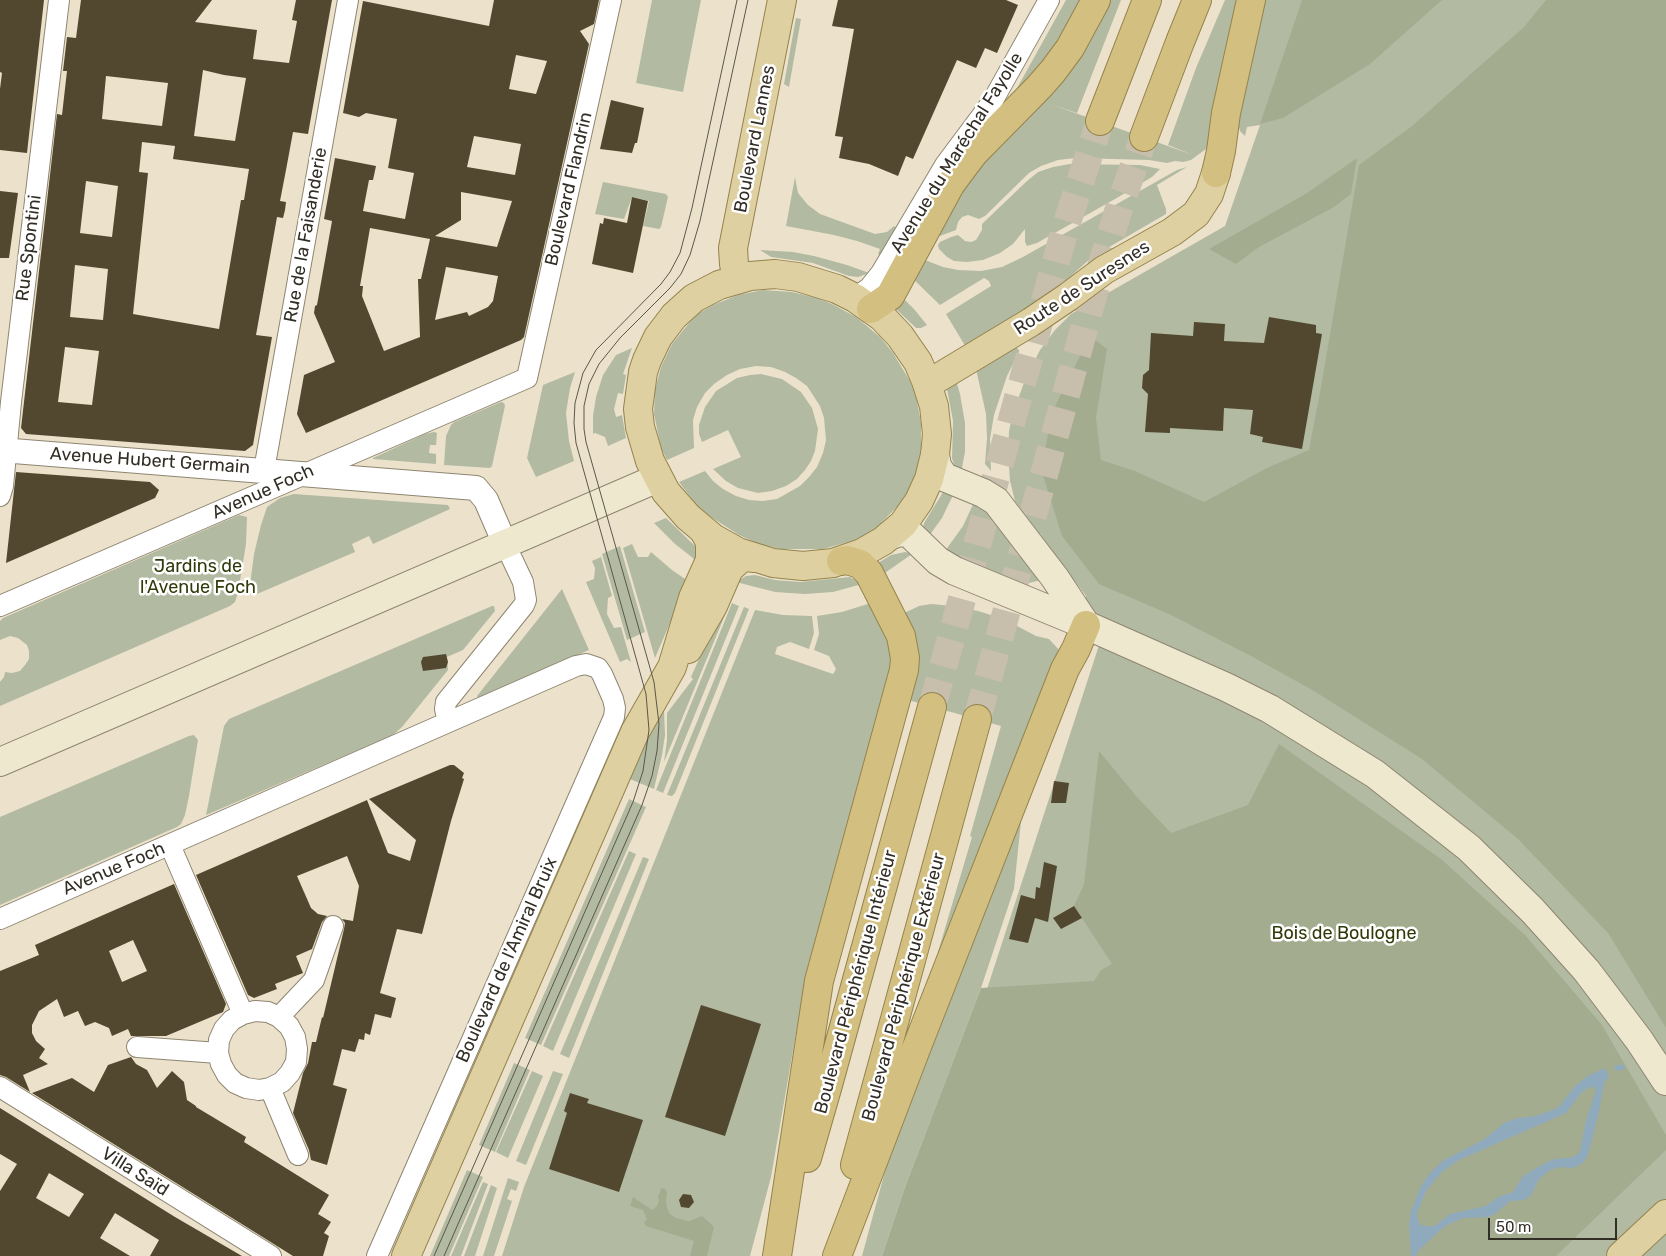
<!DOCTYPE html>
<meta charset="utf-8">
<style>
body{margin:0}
#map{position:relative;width:1666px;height:1256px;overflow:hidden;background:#ece2cc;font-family:Rubik,sans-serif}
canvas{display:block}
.scale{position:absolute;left:1488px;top:1218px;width:129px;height:22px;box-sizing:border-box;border:2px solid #322e26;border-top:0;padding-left:6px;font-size:15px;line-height:18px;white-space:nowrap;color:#322e26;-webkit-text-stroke:4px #fff;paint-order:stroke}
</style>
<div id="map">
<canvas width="1666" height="1256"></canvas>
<div class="scale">50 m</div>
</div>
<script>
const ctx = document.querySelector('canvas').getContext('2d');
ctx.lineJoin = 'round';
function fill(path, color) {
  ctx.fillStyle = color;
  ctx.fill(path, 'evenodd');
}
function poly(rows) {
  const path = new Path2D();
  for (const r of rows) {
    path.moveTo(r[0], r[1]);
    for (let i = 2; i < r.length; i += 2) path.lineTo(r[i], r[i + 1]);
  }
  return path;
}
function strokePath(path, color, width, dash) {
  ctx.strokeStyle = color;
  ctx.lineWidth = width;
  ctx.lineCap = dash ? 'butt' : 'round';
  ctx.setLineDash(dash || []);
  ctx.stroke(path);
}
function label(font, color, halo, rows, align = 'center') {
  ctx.font = font + ' Rubik,sans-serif';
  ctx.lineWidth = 5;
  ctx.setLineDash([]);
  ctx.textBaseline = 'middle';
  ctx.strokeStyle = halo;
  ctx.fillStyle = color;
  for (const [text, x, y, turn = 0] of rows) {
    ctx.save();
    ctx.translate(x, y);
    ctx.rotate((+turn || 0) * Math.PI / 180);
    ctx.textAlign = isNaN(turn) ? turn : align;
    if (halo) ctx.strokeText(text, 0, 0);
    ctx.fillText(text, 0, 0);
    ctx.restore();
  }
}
fill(poly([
 [652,0,701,0,683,92,636,83],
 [1066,0,1082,0,1051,52,1030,79,1016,90],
 [1109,0,1121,0,1077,113,1050,104,1193,155,1168,145,1196,68,1225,0,1241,0,1209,143,1206,149,1191,160,1183,162,1175,161,1167,163,1149,160,1076,158,1058,160,1041,166,1029,173,985,216,979,219,968,215,962,217,958,222,956,230,940,236,937,233,977,163],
 [1264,0,1666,0,1666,1256,900,1256,1103,633,1086,625,1086,596,1015,501,1010,481,1008,452,1009,431,1013,413,1025,380,1040,350,1055,330,1071,314,1225,226,1260,125,1247,127,1245,136,1240,131,1237,120],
 [796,18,801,19,789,87,784,84],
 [1070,164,1140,165,1160,169,1152,177,1115,199,1037,243,1027,246,1025,242,1025,229,1013,244,1000,253,983,260,967,262,954,261,947,257,939,249,938,245,940,242,951,237,958,235,965,241,971,242,976,240,982,230,982,224,1027,181,1038,172,1053,167],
 [1187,167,1157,185,1166,209,1166,214,1092,257,1048,297,967,349,946,314,991,286,989,281,984,278,940,305,910,276,920,258,943,267,958,270,981,271,1002,267,1023,257,1177,170],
 [795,177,798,193,808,205,820,214,875,234,887,232,894,226,898,229,883,256,878,254,880,249,857,241,834,235,786,226],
 [603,182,666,194,668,197,661,227,659,229,643,226,649,201,632,197,624,219,595,214],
 [760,250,793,252,814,256,847,265,869,273,858,277,849,276,813,263,771,257],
 [763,290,792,292,817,298,832,304,856,317,880,337,893,353,910,381,916,396,921,423,921,448,918,467,909,490,900,504,874,530,862,538,823,549,780,549,759,544,739,535,708,515,698,507,679,482,705,471,713,481,723,489,736,496,749,500,763,501,777,499,800,486,809,477,817,467,823,453,826,440,824,418,820,406,807,386,796,378,785,372,771,367,756,366,740,369,727,375,714,384,705,393,697,407,693,420,694,448,667,460,661,448,654,414,655,390,661,367,672,344,689,323,699,313,713,305,738,295],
 [900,295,914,309,927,325,921,328,916,328,897,310,896,307],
 [1016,347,1019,350,1019,352,1007,376,994,415,990,439,991,471,985,464,987,438,986,414,976,369],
 [632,348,623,374,626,375,623,394,618,393,614,409,616,417,622,415,626,438,608,446,605,437,595,433,593,434,593,416,596,397,603,375,616,355],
 [575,372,570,388,566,413,569,441,574,461,536,477,527,458,543,385],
 [761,374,782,379,801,392,812,408,818,429,815,451,811,461,805,470,797,479,786,486,772,491,758,493,738,488,726,481,713,469,741,457,728,430,702,442,699,434,699,425,705,407,716,391,737,378,750,375],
 [955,377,960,394,965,423,965,452,961,473,954,465,952,458,953,421,947,389,947,386],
 [501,402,504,403,505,406,492,466,490,468,444,465,446,436,451,425,454,422],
 [434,432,437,433,436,445,430,445,429,453,436,454,436,464,373,459,373,458,425,434],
 [945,489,955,491,942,518,929,536,923,528,924,523],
 [294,494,448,505,450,509,373,544,369,536,352,544,355,552,257,594,252,592,250,585,254,554,261,525,267,507,280,498],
 [976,498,1041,580,1021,585,945,551,963,526],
 [239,515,247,517,246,544,238,593,235,602,230,606,0,706,0,682,4,677,5,672,12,673,20,671,25,665,29,659,29,651,27,645,18,638,10,636,0,640,0,621,3,618],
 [666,518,695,546,698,562,675,544,654,523],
 [632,544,638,557,648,557,651,552,672,570,688,581,655,658,623,548],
 [620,546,645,632,627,640,602,554],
 [905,552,912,554,882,575,878,563,891,555],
 [601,557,612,596,608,598,607,614,614,628,621,627,631,662,627,659,620,662,586,582,594,579,595,568,592,561],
 [755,575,775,580,800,582,850,577,862,584,833,592,805,594,775,592,736,582,746,576],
 [562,589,589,650,478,698,477,696],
 [725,601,730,603,664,762,667,740,667,713,693,679,691,677],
 [874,602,896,651,823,912,803,993,771,1177,750,1256,502,1256,524,1187,755,610,783,615,812,616,814,633,809,649,790,642,777,647,775,654,833,674,836,669,829,656,814,650,819,634,817,616,842,612],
 [732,603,739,606,663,793,656,790],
 [931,604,953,606,978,611,1004,619,1036,636,1049,639,1061,652,939,954,938,952,972,837,970,836,1001,726,908,700,902,614,919,606],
 [492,606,494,606,495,611,463,650,447,657,448,670,402,727,393,735,206,815,224,726,229,719],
 [744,607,749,609,675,793,672,796,667,795],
 [664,711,665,735,662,755,654,789,625,777,649,730],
 [194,735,198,740,189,796,185,815,181,824,177,827,0,905,0,817,189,736],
 [629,799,646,807,541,1045,525,1038],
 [1022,812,1014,889,981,988,905,1187,882,1256,862,1256,887,1164,899,1127],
 [629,851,636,854,553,1051,543,1046],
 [643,857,649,859,569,1058,560,1054],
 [514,1063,530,1070,495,1152,479,1145],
 [532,1071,543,1076,508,1158,496,1152],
 [553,1071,563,1074,526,1165,516,1161],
 [467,1170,483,1177,449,1256,430,1256],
 [508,1178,519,1182,516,1191,511,1189,507,1199,512,1201,494,1256,483,1256],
 [483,1182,488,1184,461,1256,451,1256],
 [491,1185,497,1188,475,1256,464,1256]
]), '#b3baa2');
fill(poly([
 [1302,0,1442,0,1370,64,1283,118,1260,124],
 [1546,0,1666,0,1666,1028,1608,933,1518,839,1422,759,1314,691,1251,656,1169,614,1099,584,1062,536,1041,469,1053,410,1090,336,1107,349,1096,418,1101,460,1135,471,1204,502,1269,467,1309,450,1321,387,1359,165,1412,126,1524,27],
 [1357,158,1351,194,1334,207,1259,247,1236,264,1209,249,1307,193],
 [1279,744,1441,859,1525,935,1602,1025,1666,1135,1666,1150,1556,1256,882,1256,905,1187,981,988,1094,981,1101,970,1112,964,1074,906,1084,884,1099,751,1137,797,1171,833,1248,805],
 [664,1188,667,1192,666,1201,667,1208,670,1214,676,1218,689,1221,702,1216,714,1227,707,1256,690,1256,694,1241,646,1226,644,1222,647,1220,643,1210,630,1206,633,1197,652,1210,657,1206,659,1200,658,1197,661,1189]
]), '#a4ac90');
fill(poly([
 [1605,1068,1609,1077,1605,1081,1602,1093,1600,1107,1588,1155,1584,1162,1573,1168,1561,1167,1550,1170,1539,1179,1531,1195,1524,1200,1510,1201,1495,1214,1487,1217,1463,1218,1447,1225,1438,1232,1419,1250,1416,1256,1411,1256,1409,1224,1411,1211,1421,1186,1431,1172,1444,1160,1485,1139,1504,1123,1518,1118,1536,1116,1558,1108,1576,1085,1588,1076],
 [1591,1086,1596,1090,1586,1121,1580,1151,1577,1155,1569,1158,1555,1159,1545,1163,1523,1176,1513,1192,1498,1197,1486,1206,1450,1214,1435,1226,1422,1226,1418,1221,1417,1213,1426,1191,1442,1172,1459,1160,1566,1113,1581,1093]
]), '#90aabd');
strokePath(poly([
 [1617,1068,1622,1067]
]), '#90aabd', 5);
fill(poly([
 [0,0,44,0,27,153,0,150,0,89,2,73,0,72],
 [81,0,212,0,195,22,257,30,253,59,289,63,297,21,292,20,296,0,332,0,308,134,293,132,286,170,280,201,286,202,285,210,283,218,277,217,256,335,272,337,253,445,245,451,26,434,21,428,57,114,62,115,67,71,63,71,67,37,76,38],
 [203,70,224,75,246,78,235,141,194,136],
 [106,76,168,83,162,126,102,119],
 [142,142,175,146,173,159,249,169,244,200,241,200,219,329,133,314,148,173,139,172],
 [86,181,118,186,112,237,80,233],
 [75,265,108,269,103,320,70,317],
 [65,347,99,351,92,405,58,402],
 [494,0,599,0,594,24,580,31,589,44,524,337,521,340,306,433,297,414,304,375,335,362,314,313,315,306,317,305,332,221,324,219,335,158,376,166,373,180,369,180,363,211,405,219,414,173,388,168,397,119,366,113,359,117,343,113,363,1,489,26],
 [516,55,547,61,536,94,509,89],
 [474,136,521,144,515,175,467,167],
 [461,192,512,201,497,247,435,236,461,220],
 [370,228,430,239,421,279,418,279,420,337,384,351,362,296,363,286,360,286],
 [446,267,498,276,493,301,488,307,469,316,467,312,435,320],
 [838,0,1006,0,1018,5,997,53,985,48,976,68,957,60,913,159,906,156,898,176,869,164,839,158,843,137,835,136,854,29,832,26],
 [611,100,644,108,637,143,635,143,632,153,600,149],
 [0,191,18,193,9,258,0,258],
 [632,197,648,201,633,273,592,264,600,223,603,224,604,218,627,223],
 [1269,317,1316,325,1316,333,1322,334,1302,449,1262,442,1263,437,1250,434,1253,410,1224,408,1223,431,1170,428,1170,433,1145,432,1148,394,1142,388,1143,375,1149,370,1151,333,1193,336,1194,322,1225,324,1224,341,1264,343],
 [16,472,150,482,159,490,155,498,6,563],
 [446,654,448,662,446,668,423,671,421,662,423,657],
 [450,765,454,765,464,773,462,778,464,779,451,821,422,934,397,929,380,993,396,998,391,1018,375,1014,370,1035,365,1033,364,1040,359,1039,355,1052,342,1049,333,1085,347,1089,327,1165,311,1160,309,1150,293,1113,303,1073,308,1063,312,1042,316,1042,322,1017,323,1018,344,929,345,923,342,919,353,921,359,886,347,856,297,876,311,908,318,914,327,916,322,922,312,949,296,956,303,973,275,984,277,989,254,998,248,995,196,875,367,800,388,853,410,861,416,840,369,799],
 [1054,781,1069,783,1066,803,1051,803],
 [1044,862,1057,866,1048,922,1035,918,1028,943,1009,939,1021,895,1035,899,1036,887,1040,888],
 [174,884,226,1004,223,1012,166,1036,131,1036,128,1029,112,1036,109,1028,95,1022,85,1026,78,1011,64,1017,57,999,39,1011,32,1025,32,1033,36,1041,45,1049,39,1058,48,1064,23,1075,30,1092,6,1077,0,1075,0,971,39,955,35,945],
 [133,940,147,971,122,982,109,951],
 [1074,906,1082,918,1061,929,1053,918],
 [701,1005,761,1024,725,1136,665,1117],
 [131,1057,136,1064,147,1070,157,1088,172,1071,184,1082,187,1100,196,1106,196,1107,246,1137,244,1142,329,1195,318,1214,331,1222,324,1233,329,1236,323,1256,293,1256,32,1093,72,1078,94,1092,108,1065],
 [570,1093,589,1099,587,1103,643,1120,619,1192,549,1169,567,1113,564,1111],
 [0,1108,175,1217,242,1256,150,1256,159,1240,115,1213,100,1238,130,1256,0,1256,0,1191,17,1164,0,1154],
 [49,1173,84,1194,69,1217,36,1198],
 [683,1194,691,1195,694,1202,689,1208,681,1207,679,1200]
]), '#524830');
strokePath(poly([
 [932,707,1065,229,1100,121],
 [977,719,1099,274,1120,205,1144,137]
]), '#c7beab', 28, [28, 14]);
const minor = poly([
 [855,298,869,288,881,273,945,165,992,102,1049,0],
 [264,470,348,0],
 [0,496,3,486,11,402,59,0],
 [0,606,527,378,611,0],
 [448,722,445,709,446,702,524,605,526,600,523,582,505,544],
 [170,845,243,1014,232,1020,224,1029,219,1040,218,1053,221,1064,227,1075,235,1083,246,1088,259,1090,270,1088,282,1082,290,1073,296,1062,297,1049,295,1037,289,1026,279,1017,268,1012,255,1011,243,1014],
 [0,919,576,666,586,664,598,668,602,674,613,699,615,708,614,717,377,1256],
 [279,1017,314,980,333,926],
 [137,1047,218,1053],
 [0,1087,271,1256],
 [270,1088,298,1155]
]);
const tertiary = poly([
 [0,450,476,488,486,500,505,544]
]);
const secondary = poly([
 [935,455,937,466,944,477,983,493,996,501,1055,578,1086,625],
 [889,536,899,532,909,533,938,561,955,571,1086,625,1226,687,1270,709,1375,774,1469,848,1533,911,1586,970,1639,1040,1666,1081],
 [0,762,658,478]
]);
const primary = poly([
 [775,274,798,277,837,289,855,298,882,317,900,336,918,362,926,381,934,406,937,434,935,455,929,479,919,501,903,524,883,541,862,553,833,563,803,566,773,563,738,552,713,538,688,517,666,492,650,461,640,427,638,409,643,372,647,360,658,337,674,316,694,298,719,285,750,276,775,274],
 [737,279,734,264,733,248,782,0],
 [928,384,1031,322,1068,297,1104,270,1172,232,1196,214,1209,194,1216,173],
 [688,649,713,606,729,569,740,559,747,557,755,558],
 [406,1256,635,732,672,667,693,598,710,560,710,542,704,531],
 [1621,1256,1666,1214]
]);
const trunk = poly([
 [1100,121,1147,0],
 [1144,137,1180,42,1197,0],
 [1216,173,1221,151,1226,113,1251,0],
 [871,309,890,296,950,185,964,166,974,153,1039,87,1053,71,1070,48,1096,0],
 [807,1158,828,1085,932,707],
 [855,1165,977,719],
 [777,1256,819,981,904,670,905,658,901,636,869,573,860,564,847,560,841,561],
 [837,1256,916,1049,1065,669,1076,649,1086,625]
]);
strokePath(minor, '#8e8571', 22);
strokePath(tertiary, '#8e8571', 26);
strokePath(secondary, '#8e8571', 30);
strokePath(primary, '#94834c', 30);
strokePath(trunk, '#94834c', 30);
strokePath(minor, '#fff', 20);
strokePath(tertiary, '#fff', 24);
strokePath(secondary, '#eee8cf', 28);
strokePath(primary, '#ded0a0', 28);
strokePath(trunk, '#d3c080', 28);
strokePath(poly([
 [434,1256,633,802,643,771,649,730,646,694,576,443,574,423,575,403,583,373,596,350,661,284,670,272,680,253,692,208,737,0],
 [444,1256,642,805,652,776,657,751,659,724,654,682,586,442,584,429,584,406,589,384,599,364,620,338,670,288,681,274,690,255,700,221,748,0]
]), '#5b564b', 1);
label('18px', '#322e26', '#fff', [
 ["Boulevard Lannes",755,139,-79],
 ["Avenue du Maréchal Fayolle",957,153,-58],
 ["Boulevard Flandrin",569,189,-77],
 ["Rue de la Faisanderie",306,235,-80],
 ["Rue Spontini",29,248,-83],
 ["Route de Suresnes",1082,288,-33],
 ["Avenue Hubert Germain",150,461,4],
 ["Avenue Foch",263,492,-24],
 ["Avenue Foch",114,869,-23],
 ["Boulevard de l'Amiral Bruix",507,960,-66],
 ["Boulevard Périphérique Intérieur",856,982,-75],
 ["Boulevard Périphérique Extérieur",904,987,-75],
 ["Villa Saïd",135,1172,32]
]);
label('18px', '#303a09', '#fff', [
 ["Jardins de",198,567],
 ["l'Avenue Foch",198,588],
 ["Bois de Boulogne",1344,934]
]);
</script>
